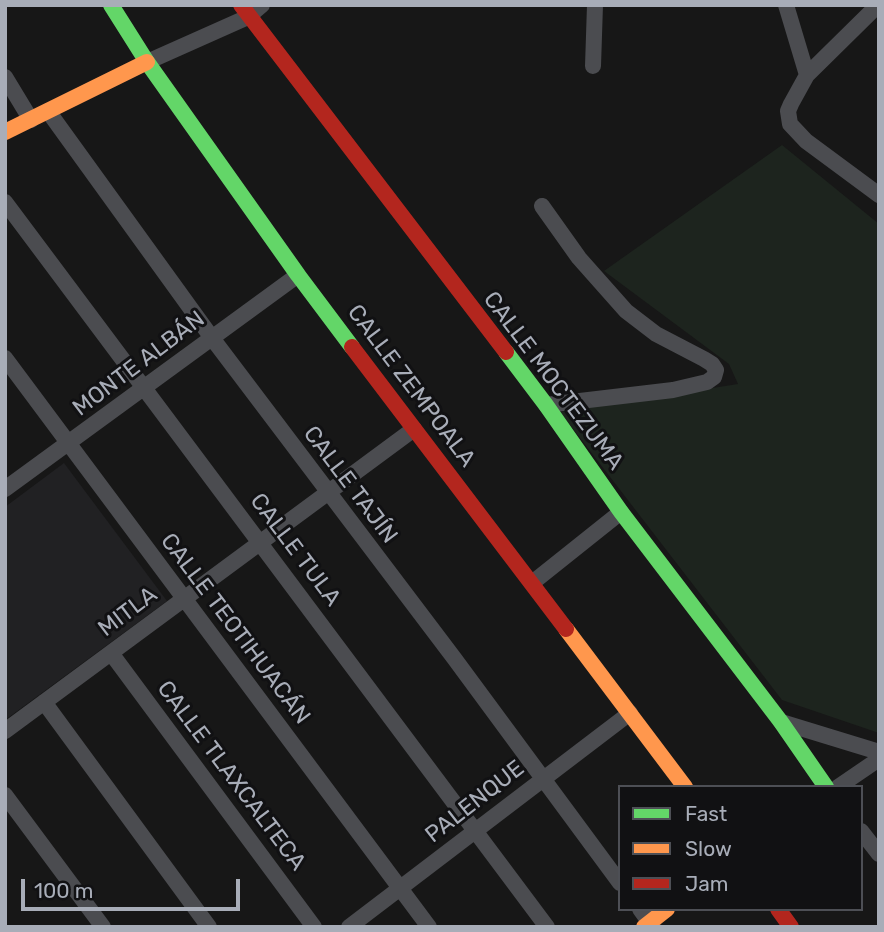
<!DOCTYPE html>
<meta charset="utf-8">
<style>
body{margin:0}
#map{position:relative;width:884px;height:932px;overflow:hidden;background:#171717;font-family:Rubik,sans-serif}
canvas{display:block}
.frame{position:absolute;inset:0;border:7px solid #a8adb8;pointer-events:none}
.legend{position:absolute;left:618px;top:785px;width:245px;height:126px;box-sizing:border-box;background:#111113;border:2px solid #4d4f55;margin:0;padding:9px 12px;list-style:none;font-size:21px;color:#a8adb8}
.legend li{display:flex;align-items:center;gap:14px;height:35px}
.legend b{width:35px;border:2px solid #4d4f55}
.scale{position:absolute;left:21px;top:879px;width:219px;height:32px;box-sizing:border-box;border:4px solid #a8adb8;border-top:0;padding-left:9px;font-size:21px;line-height:24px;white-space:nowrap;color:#a8adb8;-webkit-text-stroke:5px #111113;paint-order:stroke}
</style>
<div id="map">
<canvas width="884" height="932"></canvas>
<div class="frame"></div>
<ul class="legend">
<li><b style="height:9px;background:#63d668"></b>Fast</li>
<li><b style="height:9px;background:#ff974d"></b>Slow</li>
<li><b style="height:9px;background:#b3261e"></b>Jam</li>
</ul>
<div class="scale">100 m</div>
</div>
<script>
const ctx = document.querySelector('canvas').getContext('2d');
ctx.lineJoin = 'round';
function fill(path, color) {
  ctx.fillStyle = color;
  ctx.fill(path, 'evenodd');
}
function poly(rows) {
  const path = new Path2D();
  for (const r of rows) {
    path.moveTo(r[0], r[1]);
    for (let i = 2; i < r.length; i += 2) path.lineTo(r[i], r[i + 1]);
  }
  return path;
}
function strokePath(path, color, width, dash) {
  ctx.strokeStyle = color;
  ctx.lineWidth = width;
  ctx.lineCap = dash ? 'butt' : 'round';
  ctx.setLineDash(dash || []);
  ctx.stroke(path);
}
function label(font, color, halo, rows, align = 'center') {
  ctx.font = font + ' Rubik,sans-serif';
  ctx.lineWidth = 6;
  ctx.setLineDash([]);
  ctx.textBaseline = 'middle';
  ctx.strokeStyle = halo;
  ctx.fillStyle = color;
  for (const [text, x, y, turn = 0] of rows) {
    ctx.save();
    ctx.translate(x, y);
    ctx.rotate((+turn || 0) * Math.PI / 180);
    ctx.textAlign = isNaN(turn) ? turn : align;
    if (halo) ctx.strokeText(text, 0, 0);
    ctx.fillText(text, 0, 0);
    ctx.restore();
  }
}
fill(poly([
 [64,463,167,601,5,720,5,507]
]), '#212123');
fill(poly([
 [782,145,879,224,879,733,782,700,560,412,738,384,729,364,604,271]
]), '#1d241e');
strokePath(poly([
 [786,5,807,75,791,104,788,111,790,124,806,141,879,195],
 [147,62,248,17,262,5],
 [593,66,595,5],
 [807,75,878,5],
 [5,77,31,120],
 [48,111,212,338,454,658,620,883],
 [5,202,547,927],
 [542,206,579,258,626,311,656,334,704,359,712,364,716,370,714,377,707,382,673,390,546,405],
 [5,358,429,927],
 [5,489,298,275],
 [532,583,621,512],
 [111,653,314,927],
 [44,702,209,927],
 [781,722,879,752],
 [5,731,414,429],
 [838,787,879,759],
 [5,795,103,927],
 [861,831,879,854],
 [640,909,653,927],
 [349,927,630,713]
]), '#4b4c50', 16);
strokePath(poly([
 [111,5,147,62,298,275,352,347],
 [506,352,546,405,621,512,781,722,826,787]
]), '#63d668', 16);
strokePath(poly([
 [5,132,147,62],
 [566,629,685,787],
 [644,927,667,909]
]), '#ff974d', 16);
strokePath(poly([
 [241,5,506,352],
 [352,347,566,629],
 [778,909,791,927]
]), '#b3261e', 16);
label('23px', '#a8adb8', '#111113', [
 ["MONTE ALBÁN",139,364,-37],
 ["CALLE MOCTEZUMA",553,381,53],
 ["CALLE ZEMPOALA",411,386,53],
 ["CALLE TAJÍN",350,485,53],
 ["CALLE TULA",295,550,53],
 ["MITLA",128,612,-37],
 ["CALLE TEOTIHUACÁN",235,629,53],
 ["CALLE TLAXCALTECA",231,776,53],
 ["PALENQUE",475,802,-38]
]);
</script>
